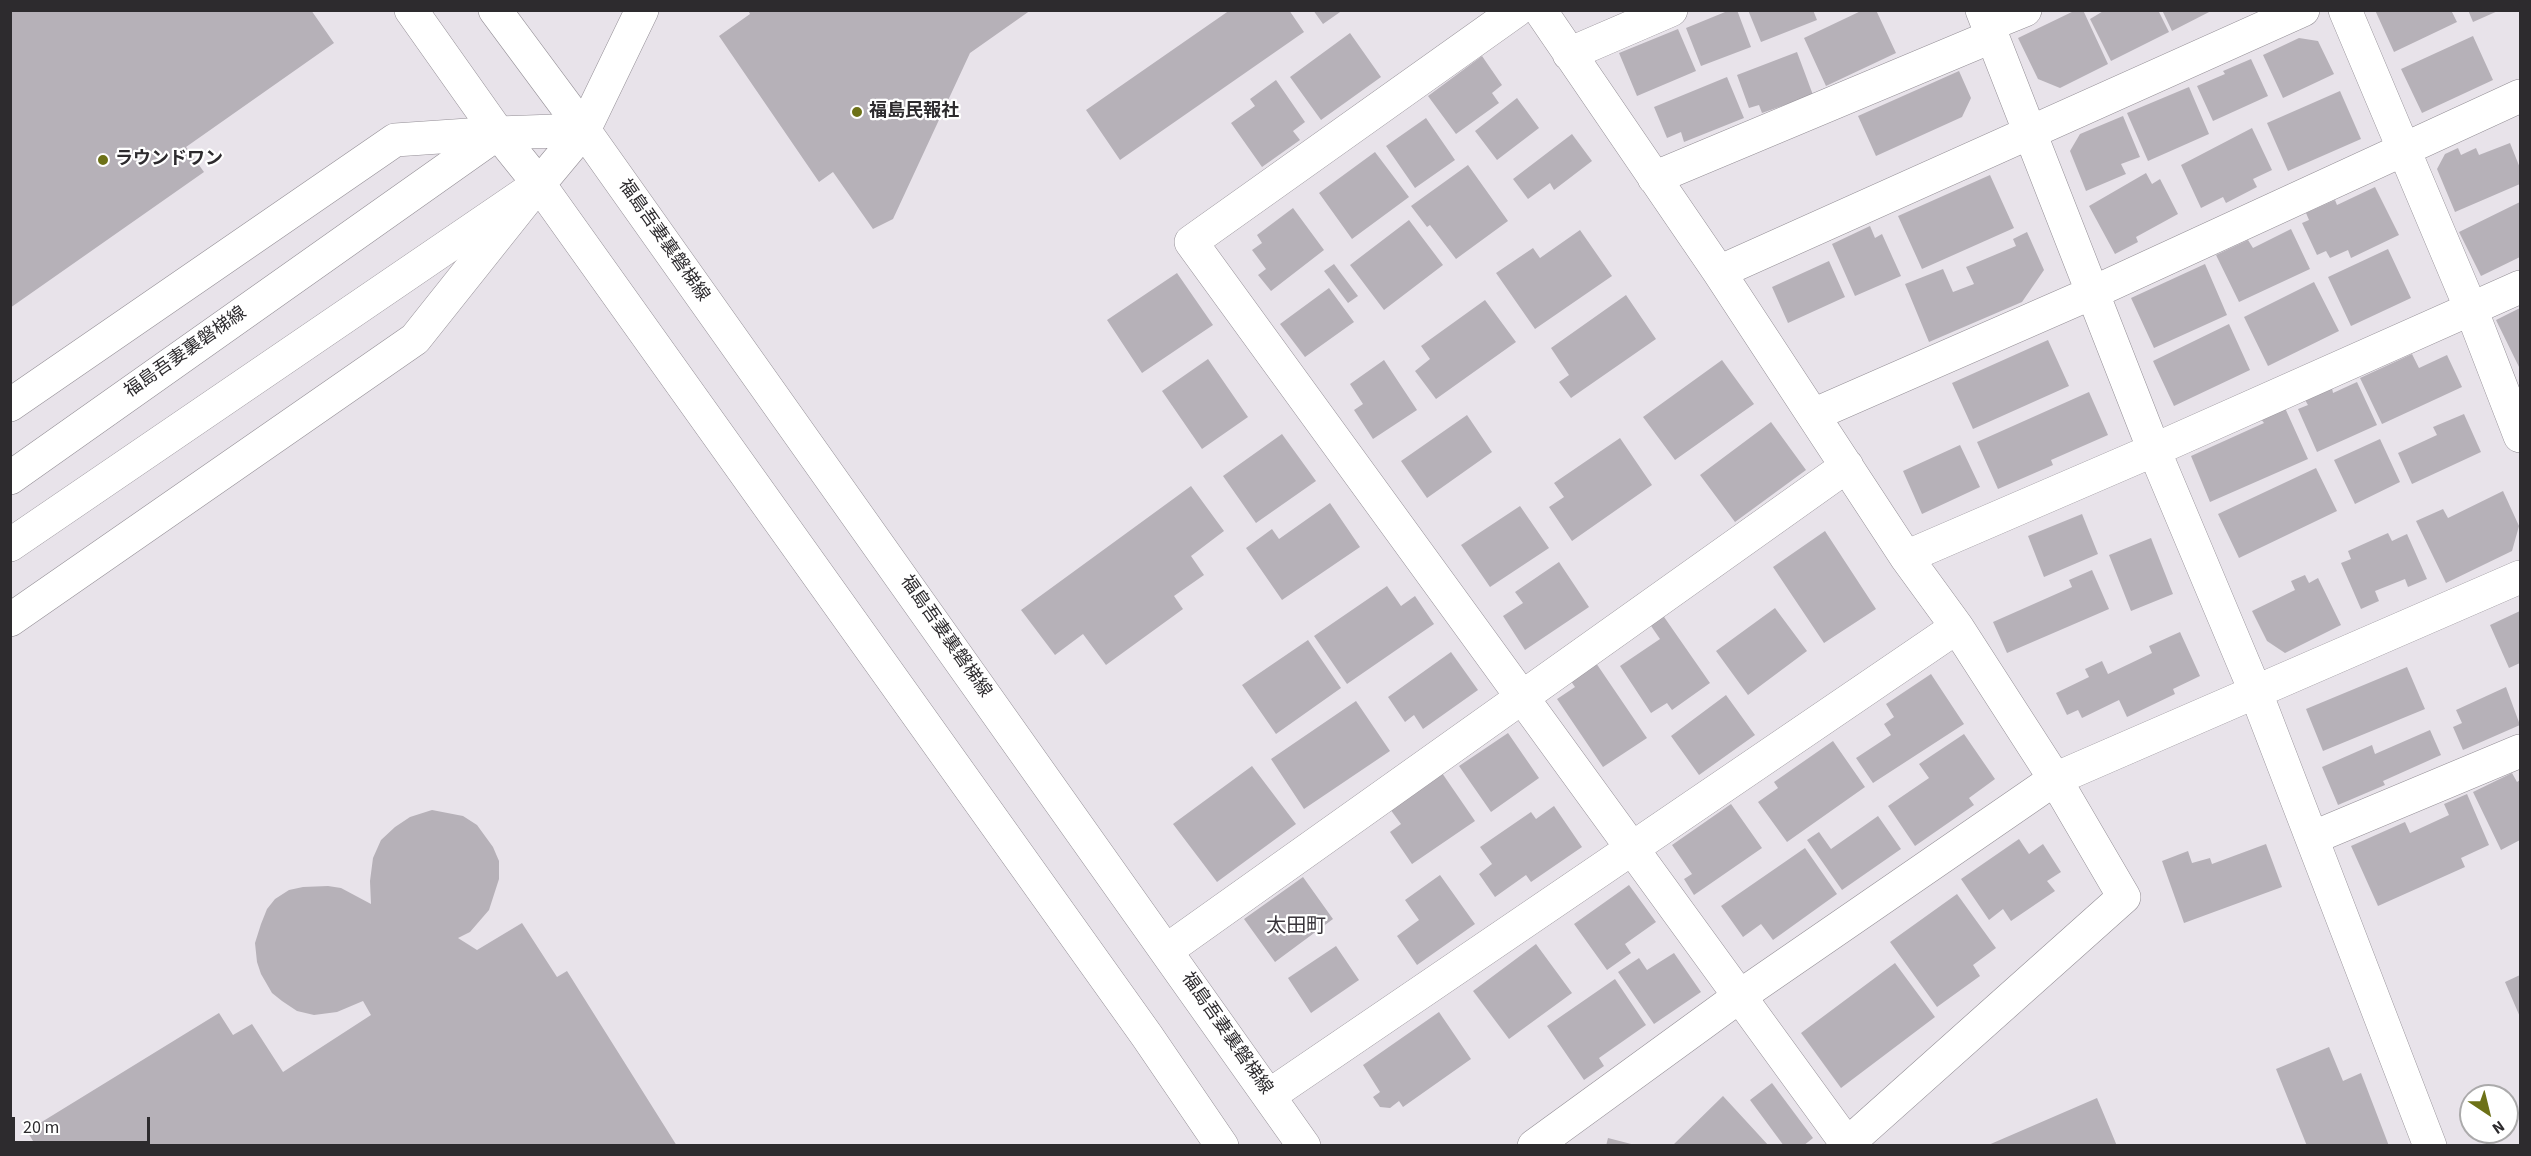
<!DOCTYPE html>
<meta charset="utf-8">
<style>
body{margin:0}
#map{position:relative;width:2531px;height:1156px;overflow:hidden;background:#e8e3ea;font-family:"Source Sans 3",sans-serif}
canvas{display:block}
.frame{position:absolute;inset:0;border:12px solid #2d2b2e;pointer-events:none}
.north{position:absolute;left:2459px;top:1084px;width:60px;height:60px;box-sizing:border-box;background:#fff;border:2px solid #abaaab;border-radius:50%;rotate:145deg;font-size:16px;font-weight:700;line-height:24px;text-align:center;color:#2d2b2e}
.north::after{content:'';display:block;margin:auto;width:21px;height:27px;background:#6d7117;clip-path:polygon(50% 0,100% 100%,50% 72%,0 100%)}
.scale{position:absolute;left:12px;top:1117px;width:138px;height:27px;box-sizing:border-box;border:3px solid #2d2b2e;border-top:0;padding-left:8px;font-size:18px;line-height:21px;white-space:nowrap;color:#2d2b2e;-webkit-text-stroke:4px #fff;paint-order:stroke}
</style>
<div id="map">
<canvas width="2531" height="1156"></canvas>
<div class="frame"></div>
<div class="north">N</div>
<div class="scale">20 m</div>
</div>
<script>
const ctx = document.querySelector('canvas').getContext('2d');
ctx.lineJoin = 'round';
function fill(path, color) {
  ctx.fillStyle = color;
  ctx.fill(path, 'evenodd');
}
function poly(rows) {
  const path = new Path2D();
  for (const r of rows) {
    path.moveTo(r[0], r[1]);
    for (let i = 2; i < r.length; i += 2) path.lineTo(r[i], r[i + 1]);
  }
  return path;
}
function strokePath(path, color, width, dash) {
  ctx.strokeStyle = color;
  ctx.lineWidth = width;
  ctx.lineCap = dash ? 'butt' : 'round';
  ctx.setLineDash(dash || []);
  ctx.stroke(path);
}
function label(font, color, halo, rows, align = 'center') {
  ctx.font = font + ' "Source Sans 3","Noto Sans JP",sans-serif';
  ctx.lineWidth = 4.5;
  ctx.setLineDash([]);
  ctx.textBaseline = 'middle';
  ctx.strokeStyle = halo;
  ctx.fillStyle = color;
  for (const [text, x, y, turn = 0] of rows) {
    ctx.save();
    ctx.translate(x, y);
    ctx.rotate((+turn || 0) * Math.PI / 180);
    ctx.textAlign = isNaN(turn) ? turn : align;
    if (halo) ctx.strokeText(text, 0, 0);
    ctx.fillText(text, 0, 0);
    ctx.restore();
  }
}
fill(poly([
 [10,10,311,10,334,43,186,147,204,172,10,308],
 [748,10,1031,10,970,53,893,219,873,229,833,172,819,182,719,36,750,14],
 [1230,10,1289,10,1304,32,1120,160,1086,110],
 [1313,10,1343,10,1323,24],
 [1730,10,1737,10,1751,47,1701,66,1686,28],
 [1748,10,1813,10,1817,20,1761,42],
 [1863,10,1876,10,1896,53,1826,86,1804,38],
 [2076,10,2083,10,2108,64,2060,88,2038,79,2018,38],
 [2105,10,2158,10,2169,32,2111,61,2090,19],
 [2162,10,2213,10,2172,31],
 [2375,10,2451,10,2457,22,2394,52],
 [2468,10,2500,10,2473,22],
 [1678,29,1696,71,1637,96,1619,53],
 [1350,33,1381,77,1321,120,1290,77],
 [2473,36,2493,80,2422,113,2401,69],
 [2299,38,2318,41,2334,74,2283,98,2263,55],
 [1797,52,1813,95,1762,113,1759,105,1749,108,1737,75],
 [1482,56,1502,85,1492,93,1499,103,1456,134,1428,96],
 [2251,59,2268,96,2213,121,2197,86,2225,74,2223,71],
 [1959,71,1971,98,1962,117,1876,156,1858,116],
 [1727,77,1744,118,1684,142,1681,132,1667,138,1654,107],
 [1276,80,1305,122,1293,131,1300,140,1262,167,1231,123,1255,106,1250,99],
 [2189,87,2209,134,2148,161,2127,113],
 [2340,91,2361,139,2288,171,2267,123],
 [1517,98,1539,128,1497,160,1475,131],
 [2123,116,2140,157,2121,164,2126,174,2086,191,2070,151,2080,134],
 [1426,118,1455,160,1415,188,1386,146],
 [2252,128,2272,170,2253,179,2257,187,2226,203,2223,197,2201,208,2181,165],
 [1572,134,1592,161,1554,190,1550,183,1528,199,1513,179],
 [2510,143,2520,168,2520,184,2455,212,2437,169,2445,154,2458,148,2461,155,2476,148,2479,155],
 [1375,152,1409,197,1352,239,1319,193],
 [1468,165,1508,221,1456,259,1430,225,1427,227,1411,206],
 [2146,173,2152,184,2160,179,2178,214,2136,237,2138,242,2115,254,2089,206],
 [1990,175,2014,228,1922,269,1898,216],
 [2375,187,2399,235,2351,258,2348,250,2330,258,2326,251,2317,255,2302,223,2309,220,2306,213,2335,200,2337,205],
 [2520,202,2520,257,2481,276,2459,232],
 [1293,208,1324,250,1271,291,1258,275,1266,269,1252,250,1262,243,1257,235],
 [1409,220,1443,265,1384,310,1350,265],
 [1870,226,1875,238,1882,234,1901,276,1855,296,1832,244],
 [2291,229,2310,269,2239,302,2216,255,2248,240,2253,248],
 [1580,230,1612,276,1535,329,1496,273,1533,248,1540,258],
 [2027,232,2044,270,2022,302,1929,342,1905,284,1943,269,1953,292,1974,284,1966,267,2016,246,2013,239],
 [2388,249,2411,298,2351,326,2328,277],
 [1829,261,1845,297,1788,323,1772,287],
 [1334,264,1358,296,1348,303,1324,271],
 [2205,264,2227,315,2154,348,2131,298],
 [1177,273,1213,325,1142,373,1107,320],
 [2314,282,2339,331,2268,366,2244,317],
 [1329,288,1354,322,1305,357,1280,324],
 [1626,295,1656,339,1571,398,1559,382,1569,375,1551,348],
 [1485,300,1516,342,1436,399,1415,371,1430,359,1421,346],
 [2520,308,2520,366,2519,367,2496,320],
 [2229,324,2250,370,2174,406,2153,361],
 [2048,340,2069,386,1973,429,1952,383],
 [2412,354,2419,368,2447,355,2462,387,2382,424,2360,378],
 [1208,359,1248,417,1202,449,1162,391],
 [1384,360,1417,410,1373,439,1354,410,1363,404,1350,384],
 [1722,360,1754,404,1675,460,1643,417],
 [2357,382,2377,425,2317,452,2298,409,2308,405,2305,400,2332,388,2333,393],
 [2089,392,2108,435,2051,460,2053,465,1998,489,1977,442],
 [2285,408,2308,459,2210,502,2191,456,2264,423,2261,419],
 [2464,414,2481,452,2412,484,2398,453,2437,435,2433,427],
 [1467,415,1492,452,1427,498,1401,461],
 [1771,422,1806,470,1735,522,1700,475],
 [1282,434,1316,481,1256,523,1223,476],
 [1620,438,1652,485,1572,541,1549,507,1564,497,1554,483],
 [2380,439,2400,482,2355,504,2334,460],
 [1960,445,1980,487,1922,514,1903,471],
 [2316,468,2337,511,2239,558,2218,514],
 [1191,486,1224,531,1191,556,1204,575,1174,596,1183,609,1106,665,1083,634,1055,655,1021,610],
 [2503,491,2519,526,2512,551,2446,583,2416,521,2443,509,2448,518],
 [1330,503,1360,547,1282,600,1246,548,1272,529,1279,539],
 [1520,506,1549,548,1490,587,1461,545],
 [2082,514,2098,554,2044,577,2028,536],
 [1825,531,1876,609,1824,643,1773,567],
 [2388,533,2392,541,2407,534,2427,579,2408,587,2405,579,2375,591,2379,601,2361,609,2341,563,2351,559,2348,551],
 [2151,538,2173,594,2131,611,2109,555],
 [1559,562,1589,607,1525,650,1503,616,1523,603,1515,592],
 [2092,570,2109,609,2007,653,1993,622,2072,587,2069,580],
 [2305,575,2309,583,2318,578,2341,625,2285,653,2267,641,2252,611,2295,590,2291,581],
 [1387,586,1401,606,1415,596,1434,624,1347,684,1314,636],
 [1775,608,1807,651,1748,695,1716,651],
 [2520,611,2520,663,2509,668,2490,625],
 [1662,614,1710,683,1672,710,1667,703,1651,713,1620,666,1660,639,1649,623],
 [2180,632,2200,676,2173,689,2175,694,2127,717,2119,700,2082,718,2078,710,2067,715,2056,693,2089,677,2085,669,2102,661,2108,674,2152,653,2149,646],
 [1308,640,1341,688,1276,734,1242,685],
 [1451,652,1478,690,1423,729,1414,715,1405,722,1388,697],
 [1596,663,1647,738,1603,767,1557,699,1575,687,1570,680],
 [2407,667,2425,709,2323,751,2306,709],
 [1931,674,1964,724,1873,783,1856,758,1891,735,1884,724,1894,717,1886,704],
 [2506,687,2520,725,2463,750,2453,727,2462,723,2456,710],
 [1726,695,1755,735,1699,775,1671,736],
 [1356,701,1390,751,1304,809,1271,759],
 [2430,730,2441,755,2383,781,2385,785,2338,805,2322,767,2372,745,2375,754],
 [1508,733,1539,778,1491,812,1459,766],
 [1964,734,1995,779,1969,798,1974,805,1915,846,1888,806,1929,778,1919,764],
 [1833,741,1865,787,1787,842,1758,802,1778,788,1774,782],
 [1252,766,1296,824,1217,882,1173,824],
 [1442,773,1475,821,1412,864,1390,832,1401,824,1390,809],
 [2512,773,2517,782,2520,780,2520,840,2501,850,2473,792],
 [2467,794,2489,845,2461,858,2465,867,2378,906,2351,846,2405,822,2410,833,2449,815,2444,804],
 [1731,804,1762,848,1694,895,1684,879,1692,874,1672,845],
 [1554,806,1582,847,1531,882,1526,875,1495,897,1479,874,1492,864,1480,847,1531,812,1536,819],
 [432,810,463,816,477,825,493,847,499,861,499,879,489,910,470,932,458,938,477,950,522,923,557,977,567,971,677,1146,36,1146,27,1131,219,1013,233,1035,252,1024,283,1072,371,1015,363,1001,337,1012,314,1015,297,1011,282,1001,272,993,261,974,257,962,255,943,261,924,267,909,275,899,289,890,303,887,328,886,341,888,371,904,370,881,373,858,381,840,395,827,410,817],
 [1878,816,1901,849,1842,890,1807,840,1819,832,1831,849],
 [2019,839,2029,854,2043,844,2061,872,2047,881,2055,891,2011,921,2003,909,1989,920,1961,879],
 [2266,844,2282,887,2184,923,2162,861,2188,851,2192,863,2210,858,2212,864],
 [1805,848,1837,894,1773,940,1761,924,1743,937,1721,906],
 [1440,875,1475,924,1417,965,1397,936,1419,920,1405,900],
 [1303,877,1333,919,1275,962,1244,919],
 [1629,885,1656,922,1625,944,1631,953,1607,970,1574,924],
 [1957,894,1996,948,1973,965,1980,976,1937,1007,1890,942],
 [1536,944,1572,993,1509,1039,1473,991],
 [1336,946,1359,980,1311,1013,1288,978],
 [1674,953,1701,992,1654,1024,1618,972,1639,958,1647,970],
 [1895,963,1935,1017,1841,1088,1801,1033],
 [2520,975,2520,1017,2505,982],
 [1615,979,1646,1025,1599,1058,1604,1066,1584,1080,1547,1026],
 [1439,1012,1471,1059,1403,1107,1399,1101,1390,1108,1380,1107,1373,1097,1380,1092,1363,1065],
 [2329,1047,2343,1081,2361,1073,2389,1146,2307,1146,2276,1069],
 [1772,1083,1813,1138,1803,1146,1784,1146,1750,1100],
 [1723,1096,1769,1146,1672,1146],
 [2097,1098,2117,1146,1986,1146],
 [1608,1138,1635,1145,1635,1146,1606,1146]
]), '#b6b1b8');
const minor = poly([
 [1517,10,1191,242,1847,1144],
 [1540,10,1719,272,2303,10],
 [1982,10,2154,450,2256,693,2430,1146],
 [2345,10,2471,309,2520,436],
 [1988,25,2025,10],
 [1569,54,1671,10],
 [1654,178,1993,36],
 [1719,272,1906,557,1957,627,2055,779,2124,897,1845,1146],
 [10,405,395,140,498,133],
 [1813,415,2094,292,2520,96],
 [1906,557,2154,450,2520,287],
 [10,620,415,339,532,192],
 [2312,838,2520,751],
 [1167,950,1847,466],
 [1270,1095,1957,627],
 [1534,1146,1740,996,2055,779,2520,577]
]);
const tertiary = poly([
 [411,10,498,133,539,184],
 [495,10,584,130]
]);
const secondary = poly([
 [584,130,642,10]
]);
const primary = poly([
 [584,130,1304,1146],
 [539,184,1147,1036,1222,1146],
 [10,478,498,133,584,130],
 [10,545,539,184,584,130]
]);
strokePath(minor, '#938e95', 34);
strokePath(tertiary, '#938e95', 34);
strokePath(secondary, '#938e95', 34);
strokePath(primary, '#938e95', 34);
strokePath(minor, '#fff', 33);
strokePath(tertiary, '#fff', 33);
strokePath(secondary, '#fff', 33);
strokePath(primary, '#fff', 33);
for (const [x, y, r, color] of [
 [857,112,6,"#6d7117"],
 [103,160,6,"#6d7117"]
]) {
  const dot = new Path2D();
  dot.arc(x, y, r, 0, 2 * Math.PI);
  ctx.fillStyle = color;
  ctx.fill(dot);
  strokePath(dot, '#fff', 2);
}
label('bold 18px', '#2d2b2e', '#fff', [
 ["福島民報社",869,112],
 ["ラウンドワン",115,160]
], 'left');
label('18px', '#2d2b2e', '#fff', [
 ["福島吾妻裏磐梯線",663,241,55],
 ["福島吾妻裏磐梯線",186,353,-35],
 ["福島吾妻裏磐梯線",945,637,55],
 ["福島吾妻裏磐梯線",1226,1034,55]
]);
label('20px', '#38343a', '#fff', [
 ["太田町",1296,928]
]);
</script>
